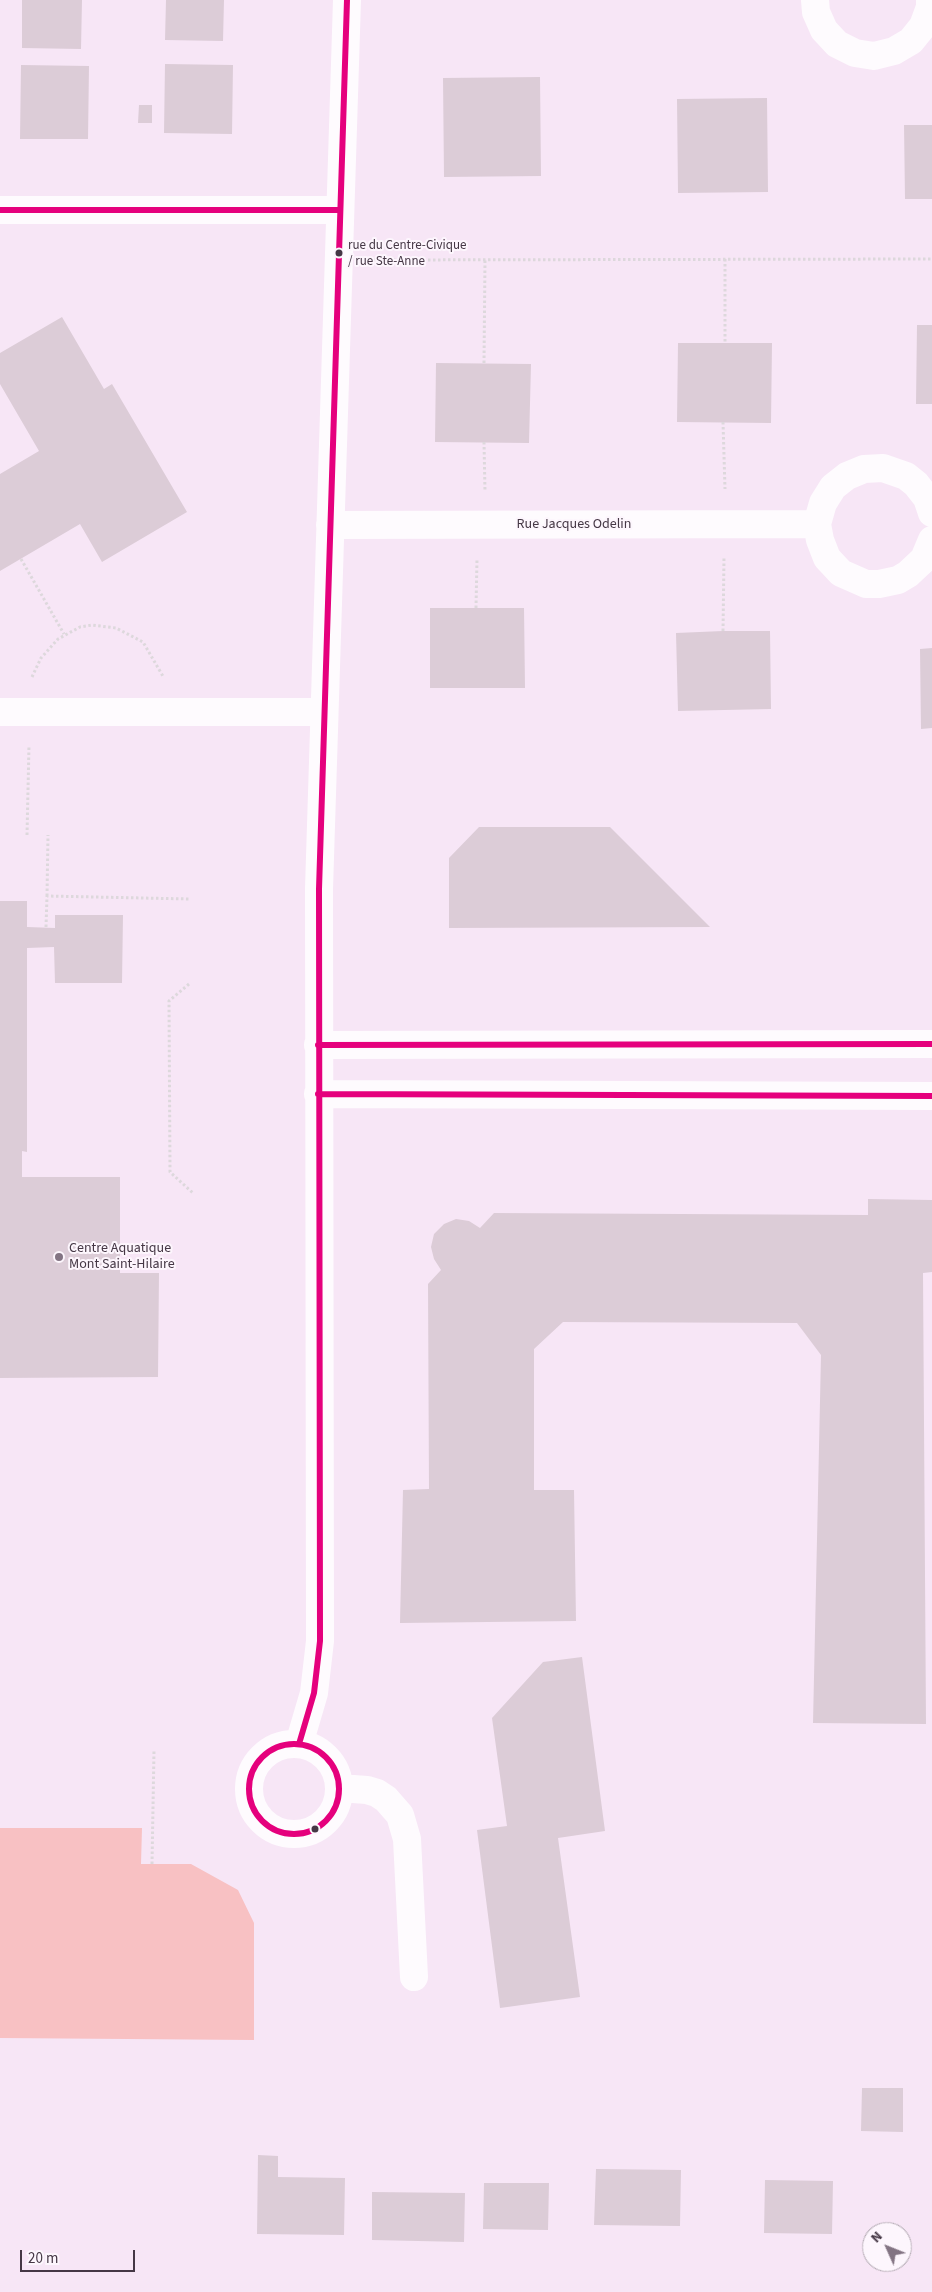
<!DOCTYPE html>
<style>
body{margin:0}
#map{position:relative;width:932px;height:2292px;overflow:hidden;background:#f7e6f6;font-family:"Source Sans 3",sans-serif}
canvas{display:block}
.north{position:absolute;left:862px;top:2222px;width:50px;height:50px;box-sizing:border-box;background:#fdf6fd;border:1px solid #b3aab3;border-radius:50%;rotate:314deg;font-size:14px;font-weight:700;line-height:20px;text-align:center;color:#453745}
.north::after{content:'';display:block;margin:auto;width:18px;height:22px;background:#837483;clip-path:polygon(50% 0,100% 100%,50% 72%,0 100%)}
.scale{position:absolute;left:20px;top:2250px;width:115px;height:22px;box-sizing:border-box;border:2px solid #453745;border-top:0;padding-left:6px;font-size:15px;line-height:18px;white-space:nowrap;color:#453745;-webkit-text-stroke:4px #fdf6fd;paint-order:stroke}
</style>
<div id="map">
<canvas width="932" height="2292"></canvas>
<div class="north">N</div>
<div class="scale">20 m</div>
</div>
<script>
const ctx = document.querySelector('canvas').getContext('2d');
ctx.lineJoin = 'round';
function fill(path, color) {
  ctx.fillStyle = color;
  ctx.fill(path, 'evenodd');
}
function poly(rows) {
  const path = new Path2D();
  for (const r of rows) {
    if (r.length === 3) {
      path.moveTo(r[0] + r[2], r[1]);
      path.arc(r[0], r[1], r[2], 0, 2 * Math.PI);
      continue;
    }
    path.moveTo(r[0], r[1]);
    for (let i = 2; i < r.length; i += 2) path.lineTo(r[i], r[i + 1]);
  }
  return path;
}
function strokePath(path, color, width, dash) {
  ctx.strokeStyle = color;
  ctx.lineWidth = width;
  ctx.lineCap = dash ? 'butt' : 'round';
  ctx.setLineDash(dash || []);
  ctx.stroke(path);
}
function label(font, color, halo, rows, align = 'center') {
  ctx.font = font + ' "Source Sans 3",sans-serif';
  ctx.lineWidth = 4;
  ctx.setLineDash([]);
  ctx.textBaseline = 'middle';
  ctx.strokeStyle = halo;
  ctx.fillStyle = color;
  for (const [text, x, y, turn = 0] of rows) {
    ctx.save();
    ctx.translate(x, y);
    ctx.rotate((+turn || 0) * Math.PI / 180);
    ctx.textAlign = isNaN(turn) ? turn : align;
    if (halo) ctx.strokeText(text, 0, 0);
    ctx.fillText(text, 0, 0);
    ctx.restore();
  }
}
fill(poly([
 [0,1828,142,1828,141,1864,191,1864,238,1890,254,1923,254,2040,0,2038]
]), '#f8c1c3');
fill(poly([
 [22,0,82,0,81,49,22,48],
 [166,0,224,0,223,41,165,40],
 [165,64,233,65,232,134,164,133],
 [21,65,89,66,88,139,20,139],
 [540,77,541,176,444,177,443,78],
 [767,98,768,192,678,193,677,99],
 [139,105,152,105,152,123,138,123],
 [904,125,932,125,932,199,905,199],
 [62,317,104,389,112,384,187,512,102,562,80,524,0,571,0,474,39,451,0,384,0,353],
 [917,325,932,325,932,404,916,404],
 [678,343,772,343,771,423,677,422],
 [436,363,531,364,529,443,435,442],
 [430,608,524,608,525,688,430,688],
 [723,631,770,631,771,709,678,711,676,633],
 [932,648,932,728,921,729,920,649],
 [479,827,610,827,710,927,449,928,449,858],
 [0,901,27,901,27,927,55,928,55,915,123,915,122,983,55,983,54,947,27,948,27,1152,22,1151,22,1177,120,1177,120,1273,159,1273,158,1377,0,1378],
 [868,1199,932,1200,932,1272,923,1273,926,1724,813,1723,821,1355,797,1323,563,1322,534,1349,534,1490,574,1490,576,1621,400,1623,403,1490,429,1489,428,1284,441,1270,434,1259,431,1247,434,1234,444,1224,456,1219,469,1221,480,1228,494,1213,868,1215],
 [582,1657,605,1831,558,1838,580,1997,500,2008,477,1830,507,1826,492,1718,543,1662],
 [862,2088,903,2088,903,2132,861,2131],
 [258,2155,278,2156,278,2177,345,2178,344,2235,257,2234],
 [596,2169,681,2170,680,2226,594,2225],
 [765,2180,833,2181,832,2234,764,2233],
 [484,2183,549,2183,548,2230,483,2229],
 [372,2192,465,2193,464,2242,372,2240]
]), '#dcccd7');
strokePath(poly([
 [725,259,725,343],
 [373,260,932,259],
 [484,363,485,260],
 [723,422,725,489],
 [484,442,485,492],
 [21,559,64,634],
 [476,608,477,559],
 [723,631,724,558],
 [32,677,41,658,58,639,80,627,92,625,116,628,143,642,164,678],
 [27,835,29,745],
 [47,896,48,835],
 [46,927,47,896,190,899],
 [189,984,169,1001,170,1172,194,1194],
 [152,1864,154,1750]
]), '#ddd8dc', 3, [2.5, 2.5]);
strokePath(poly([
 [815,0,816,12,824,30,837,44,855,53,874,56,894,51,911,41,923,26,930,7,930,0],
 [0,210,339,210],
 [932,513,927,498,916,484,906,476,883,468,864,469,847,476,833,487,823,503,817,524,820,540,827,558,841,573,866,584,879,584,898,580,908,574,924,559,932,540],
 [330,525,817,524],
 [0,712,324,712],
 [318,1045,932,1044],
 [318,1094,932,1096],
 [299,1744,314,1693,320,1641,319,889,347,0],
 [294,1789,45],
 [339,1788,367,1790,377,1793,386,1799,400,1815,407,1839,414,1977]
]), '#fefbfe', 28);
strokePath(poly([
 [0,210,339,210],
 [318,1045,932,1044],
 [318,1094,932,1096],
 [299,1744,314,1693,320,1641,319,889,347,0],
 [294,1789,45]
]), '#e5007d', 6);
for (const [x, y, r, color] of [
 [339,253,4.5,"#453745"],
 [59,1257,5,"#837483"],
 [315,1829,4.5,"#453745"]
]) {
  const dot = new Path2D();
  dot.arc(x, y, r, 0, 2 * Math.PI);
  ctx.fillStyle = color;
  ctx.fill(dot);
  strokePath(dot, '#fdf6fd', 2);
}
label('13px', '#453745', '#fdf6fd', [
 ["rue du Centre-Civique",348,246],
 ["/ rue Ste-Anne",348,262]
], 'left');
label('14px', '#453745', '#fdf6fd', [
 ["Rue Jacques Odelin",574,525]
]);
label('14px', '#453745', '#fdf6fd', [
 ["Centre Aquatique",69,1249],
 ["Mont Saint-Hilaire",69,1265]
], 'left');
</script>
